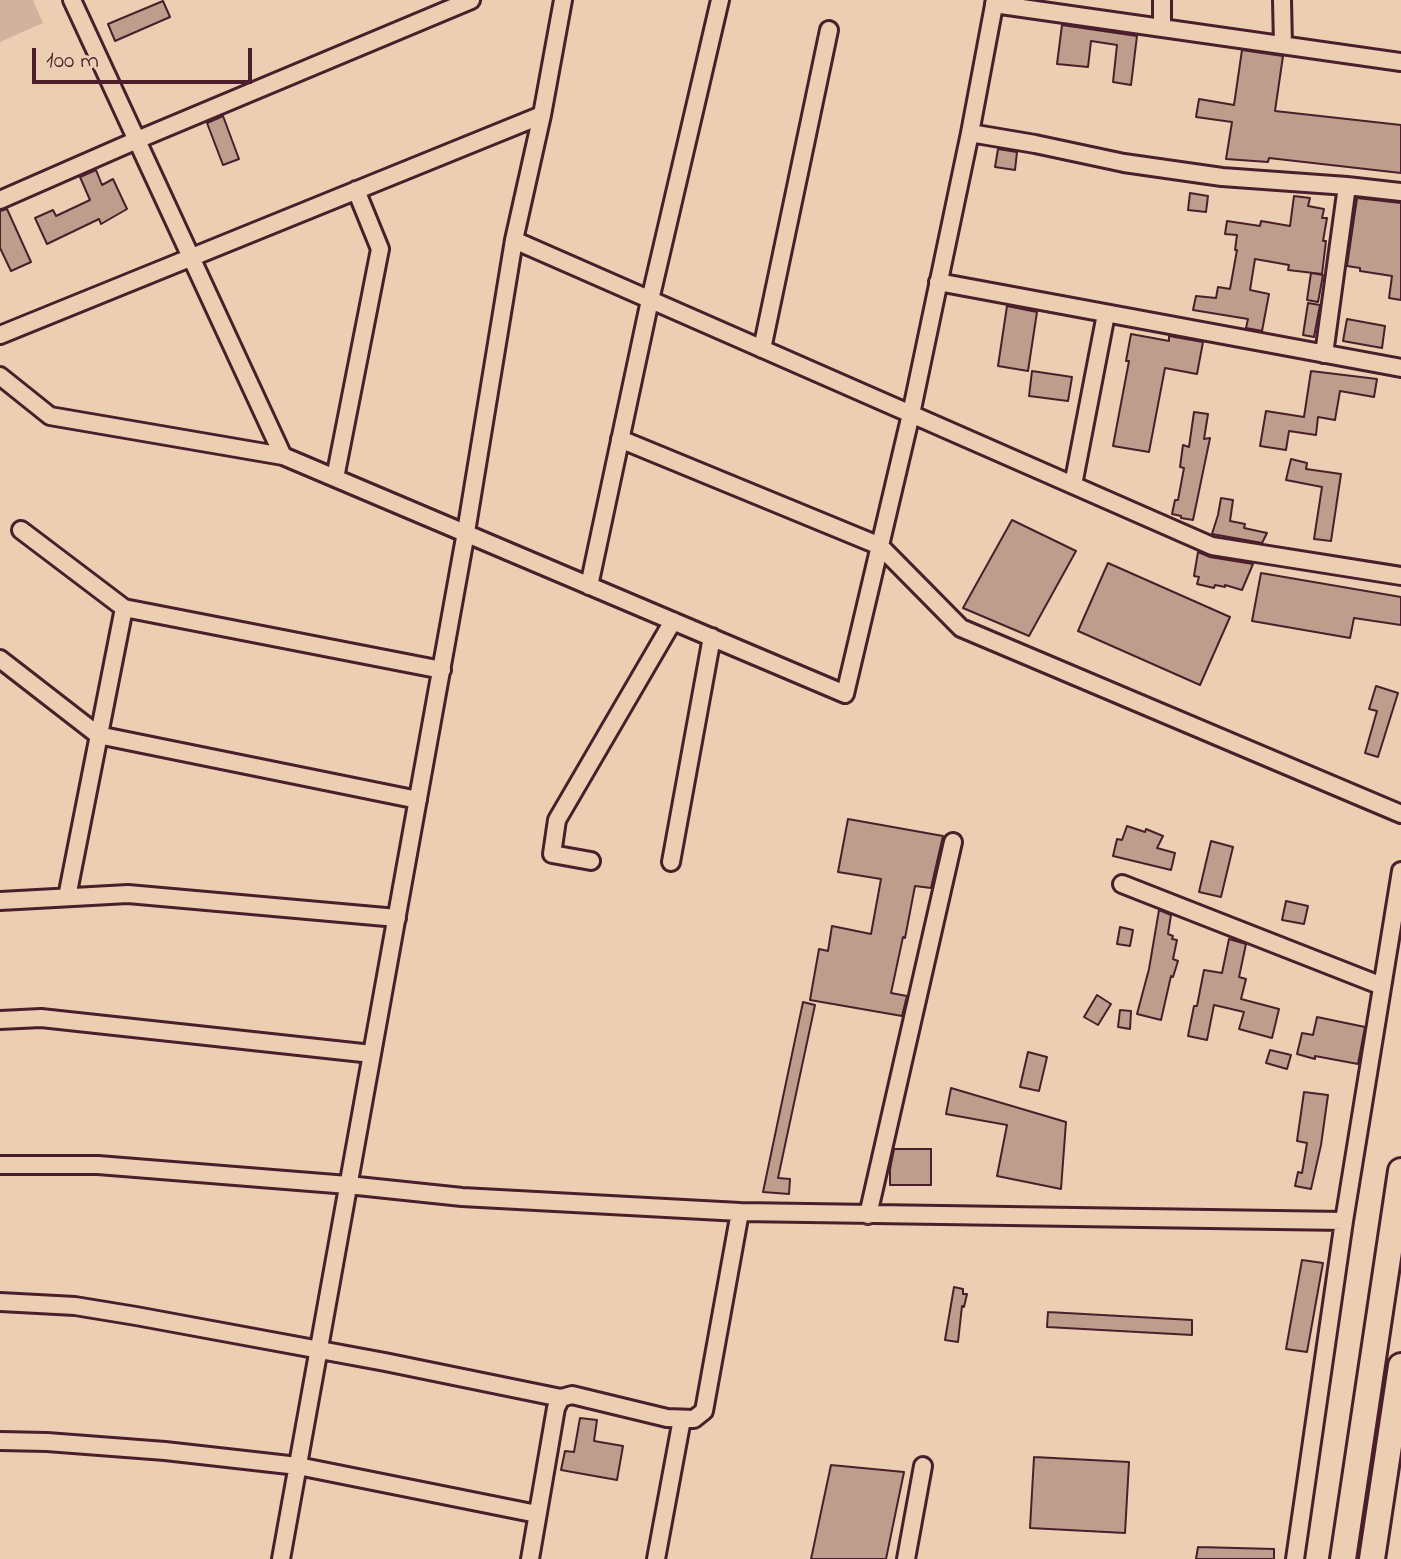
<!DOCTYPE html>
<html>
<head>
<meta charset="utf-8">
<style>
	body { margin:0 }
	#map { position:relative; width:1401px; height:1559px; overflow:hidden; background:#ecceb2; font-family:"Indie Flower",sans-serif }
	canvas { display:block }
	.scale { position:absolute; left:32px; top:48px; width:220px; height:36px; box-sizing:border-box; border:4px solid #4a1f2b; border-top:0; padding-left:10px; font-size:24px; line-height:28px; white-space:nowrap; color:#4a1f2b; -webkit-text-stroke:6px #ecceb2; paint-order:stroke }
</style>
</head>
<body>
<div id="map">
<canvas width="1401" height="1559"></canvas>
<div class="scale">100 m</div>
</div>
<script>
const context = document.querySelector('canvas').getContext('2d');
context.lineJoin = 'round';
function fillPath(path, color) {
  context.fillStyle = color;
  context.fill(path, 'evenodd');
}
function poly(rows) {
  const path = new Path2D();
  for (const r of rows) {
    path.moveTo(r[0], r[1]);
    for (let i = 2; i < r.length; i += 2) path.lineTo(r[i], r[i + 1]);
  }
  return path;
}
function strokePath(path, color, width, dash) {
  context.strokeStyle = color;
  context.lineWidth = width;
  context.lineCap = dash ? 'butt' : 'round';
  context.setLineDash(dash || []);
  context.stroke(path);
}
fillPath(poly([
	[0,0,33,0,43,23,0,42]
]), '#d1b29c');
const building = poly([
	[163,1,170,17,115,41,108,24,163,1],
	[1062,25,1137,36,1131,85,1113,82,1117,45,1091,41,1088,67,1057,64,1062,25],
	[1242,50,1283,56,1275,111,1401,125,1401,173,1269,158,1268,162,1226,159,1232,122,1196,117,1199,99,1234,105,1242,50],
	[223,116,239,159,223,165,207,123,223,116],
	[998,149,1017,152,1015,170,995,167,998,149],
	[96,170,102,185,113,179,127,209,101,224,99,219,47,244,35,218,53,210,56,216,90,200,80,177,96,170],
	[1190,193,1208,196,1206,212,1188,210,1190,193],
	[1294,196,1310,198,1308,206,1324,209,1322,218,1327,218,1323,241,1326,241,1322,274,1288,270,1289,265,1255,259,1250,290,1269,294,1262,331,1246,328,1248,319,1193,310,1196,296,1216,298,1218,287,1230,289,1237,250,1235,250,1237,235,1225,234,1227,221,1260,226,1261,221,1290,226,1294,196],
	[1357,198,1401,203,1401,300,1389,298,1392,276,1360,271,1360,268,1347,266,1357,198],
	[7,209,31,262,11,271,0,248,0,211,7,209],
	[1311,273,1323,275,1318,302,1307,300,1311,273],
	[1308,303,1320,305,1314,337,1303,335,1308,303],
	[1007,306,1037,312,1028,371,998,366,1007,306],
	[1347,319,1385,326,1382,348,1343,341,1347,319],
	[1131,334,1169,341,1169,336,1203,342,1197,374,1165,368,1149,452,1113,446,1129,361,1126,361,1131,334],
	[1032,371,1072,377,1068,401,1029,396,1032,371],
	[1311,371,1377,379,1374,397,1340,391,1335,420,1318,417,1316,435,1289,431,1286,450,1260,446,1266,411,1304,417,1311,371],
	[1194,412,1208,414,1204,439,1210,438,1193,520,1181,518,1181,516,1172,514,1175,500,1178,500,1184,468,1180,467,1183,445,1189,447,1194,412],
	[1291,459,1307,463,1306,469,1341,474,1331,541,1314,539,1322,487,1286,480,1291,459],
	[1221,498,1233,500,1230,521,1245,524,1244,528,1267,533,1262,543,1212,534,1218,515,1221,498],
	[1012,520,1076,551,1029,636,963,608,1012,520],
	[1198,552,1210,557,1253,564,1242,590,1225,585,1225,587,1215,585,1214,588,1197,584,1199,577,1194,576,1198,552],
	[1108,563,1230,617,1200,685,1078,631,1108,563],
	[1261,573,1401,597,1401,625,1354,618,1350,638,1252,621,1261,573],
	[1376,686,1398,693,1378,757,1365,753,1377,711,1369,709,1376,686],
	[848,819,943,836,931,888,915,886,905,938,903,937,891,993,907,996,902,1016,810,1000,819,949,828,951,832,926,871,934,881,879,838,872,848,819],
	[1127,826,1145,832,1146,829,1163,836,1157,848,1175,853,1171,870,1113,856,1117,839,1122,840,1127,826],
	[1211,841,1233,847,1221,897,1199,892,1211,841],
	[1286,901,1308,906,1304,924,1282,920,1286,901],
	[1159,910,1171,915,1168,934,1173,936,1172,939,1177,940,1173,959,1178,961,1173,977,1171,976,1161,1020,1137,1014,1149,969,1159,910],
	[1120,927,1133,930,1130,946,1117,944,1120,927],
	[1229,939,1246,944,1239,977,1246,979,1241,999,1279,1009,1272,1038,1239,1029,1244,1012,1214,1005,1207,1040,1188,1036,1194,1006,1197,1006,1204,970,1222,973,1229,939],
	[1097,995,1111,1004,1098,1025,1084,1017,1097,995],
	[803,1002,815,1005,778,1178,790,1179,789,1194,763,1192,803,1002],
	[1120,1010,1131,1011,1130,1029,1118,1027,1120,1010],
	[1317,1017,1365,1027,1358,1064,1315,1056,1315,1059,1297,1054,1302,1033,1313,1035,1317,1017],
	[1270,1050,1291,1055,1287,1069,1266,1063,1270,1050],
	[1028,1052,1047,1057,1039,1091,1020,1087,1028,1052],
	[951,1088,1066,1122,1061,1189,997,1176,1007,1125,946,1114,951,1088],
	[1304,1092,1328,1095,1321,1145,1311,1189,1295,1186,1298,1172,1302,1173,1307,1143,1297,1141,1304,1092],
	[894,1149,931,1149,931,1185,890,1185,890,1169,894,1149],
	[1302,1260,1323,1263,1307,1352,1286,1349,1302,1260],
	[954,1287,963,1289,963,1294,967,1294,964,1307,962,1306,958,1342,945,1340,954,1287],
	[1048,1312,1192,1320,1192,1335,1047,1327,1048,1312],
	[580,1418,597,1420,594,1441,623,1446,617,1480,561,1470,565,1451,574,1452,580,1418],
	[1034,1457,1129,1462,1125,1533,1030,1528,1034,1457],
	[831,1465,904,1472,886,1559,811,1559,831,1465],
	[1198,1547,1274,1549,1274,1559,1196,1559,1198,1547]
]);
fillPath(building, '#bf9d8d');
strokePath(building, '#4a1f2b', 2);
const minor = poly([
	[72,0,283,456],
	[1282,0,1283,45],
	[994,4,1401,62],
	[1162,28,1162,0],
	[970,133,1035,144,1124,163,1222,177,1347,186,1401,192],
	[0,200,137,140,471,0],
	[514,240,1212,546,1401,576],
	[938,282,1401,368],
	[0,335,542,115],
	[762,349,829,30],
	[1324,354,1347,186],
	[0,376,50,416,283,456,845,694,911,414,970,133,995,0],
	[620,439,880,546,961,628,1401,814],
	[335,478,380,249,356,190],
	[1073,485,1106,314],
	[21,530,124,608,442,670],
	[589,586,650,300,720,0],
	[0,659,98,735,418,800],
	[591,861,552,854,557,820,673,621],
	[671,862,712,637],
	[1122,884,1382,986],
	[67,897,124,608],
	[0,901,128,894,397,918],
	[0,1020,41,1018,372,1054],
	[0,1165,98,1165,348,1185,462,1197,740,1212,1344,1221],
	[868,1215,953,842],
	[0,1302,75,1306,136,1316,385,1362,561,1398,572,1395,667,1418,694,1419,704,1411,740,1212],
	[0,1441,47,1442,165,1451,298,1466,537,1514],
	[281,1559,466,532,514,240,542,115,563,0],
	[530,1559,556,1408,561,1398],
	[656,1559,682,1419],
	[906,1559,923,1466],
	[1295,1559,1344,1221,1401,871]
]);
const highway = poly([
	[1343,1559,1401,1171],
	[1372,1559,1401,1366]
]);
strokePath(minor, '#4a1f2b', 22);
strokePath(highway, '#4a1f2b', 30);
strokePath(minor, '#ecceb2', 16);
strokePath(highway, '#ecceb2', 24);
</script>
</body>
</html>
